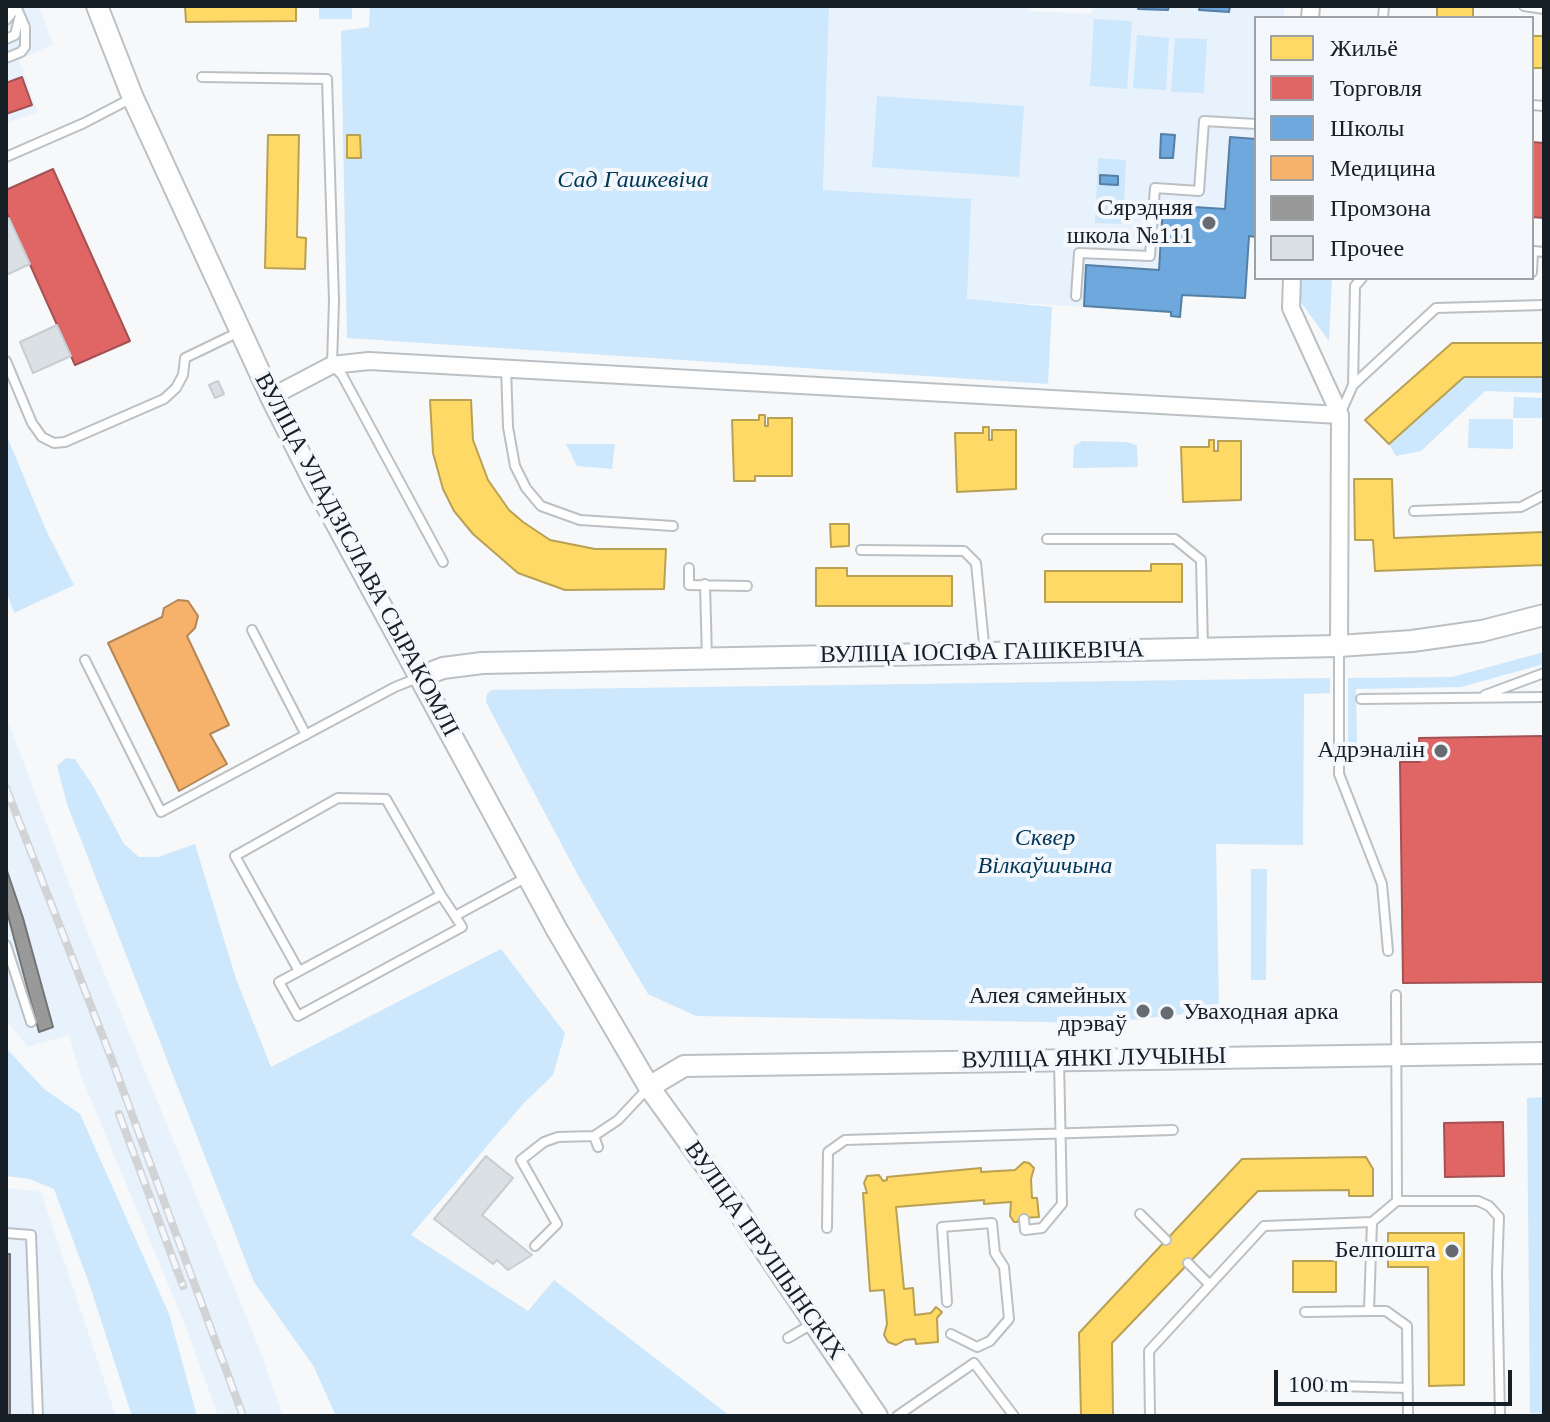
<!DOCTYPE html>
<html>
<head>
<meta charset="utf-8">
<style>
	body { margin:0 }
	#map { position:relative; width:1550px; height:1422px; overflow:hidden; background:#f6f8fa; font-family:Georgia,serif }
	canvas { display:block }
	.frame { position:absolute; inset:0; border:8px solid #171f26; pointer-events:none }
	.legend { position:absolute; left:1254px; top:16px; width:280px; height:264px; box-sizing:border-box; background:#f4f8fc; border:2px solid #9ca1a6; margin:0; padding:10px 14px; list-style:none; font-size:24px; color:#171f26 }
	.legend li { display:flex; align-items:center; gap:16px; height:40px }
	.legend b { width:40px; border:2px solid #9ca1a6 }
	.scale { position:absolute; left:1274px; top:1370px; width:238px; height:36px; box-sizing:border-box; border:4px solid #171f26; border-top:0; padding-left:10px; font-size:24px; line-height:28px; white-space:nowrap; color:#171f26; -webkit-text-stroke:6px #f4f8fc; paint-order:stroke }
</style>
</head>
<body>
<div id="map">
<canvas width="1550" height="1422"></canvas>
<div class="frame"></div>
<ul class="legend">
<li><b style="height:22px;background:#ffd966"></b>Жильё</li>
<li><b style="height:22px;background:#e06666"></b>Торговля</li>
<li><b style="height:22px;background:#6fa8dc"></b>Школы</li>
<li><b style="height:22px;background:#f6b26b"></b>Медицина</li>
<li><b style="height:22px;background:#999"></b>Промзона</li>
<li><b style="height:22px;background:#dbe0e4"></b>Прочее</li>
</ul>
<div class="scale">100 m</div>
</div>
<script>
const context = document.querySelector('canvas').getContext('2d');
context.lineJoin = 'round';
function fillPath(path, color) {
  context.fillStyle = color;
  context.fill(path, 'evenodd');
}
function poly(rows) {
  const path = new Path2D();
  for (const r of rows) {
    path.moveTo(r[0], r[1]);
    for (let i = 2; i < r.length; i += 2) path.lineTo(r[i], r[i + 1]);
  }
  return path;
}
function strokePath(path, color, width, dash) {
  context.strokeStyle = color;
  context.lineWidth = width;
  context.lineCap = dash ? 'butt' : 'round';
  context.setLineDash(dash || []);
  context.stroke(path);
}
function label(font, color, halo, rows, align = 'center') {
  context.font = font + ' Georgia,serif';
  context.lineWidth = 8;
  context.setLineDash([]);
  context.textBaseline = 'middle';
  context.strokeStyle = halo;
  context.fillStyle = color;
  for (const [text, x, y, turn = 0] of rows) {
    context.save();
    context.translate(x, y);
    context.rotate((+turn || 0) * Math.PI / 180);
    context.textAlign = isNaN(turn) ? turn : align;
    if (halo) context.strokeText(text, 0, 0);
    context.fillText(text, 0, 0);
    context.restore();
  }
}
fillPath(poly([
	[6,6,39,6,53,44,19,60,38,112,6,123],
	[829,6,1028,6,1029,11,1091,14,1095,6,1285,6,1283,18,1256,18,1256,237,1249,237,1245,298,1182,295,1180,317,1171,316,1171,312,967,300,823,190],
	[6,716,87,931,257,1343,283,1416,218,1416,186,1327,81,1076,69,1035,28,1047,6,1020],
	[6,1188,41,1192,116,1416,6,1416]
]), '#e8f2fc');
fillPath(poly([
	[319,6,352,6,352,19,319,19],
	[370,6,829,6,823,190,971,199,967,299,1052,307,1048,384,347,338,341,31,369,27],
	[1094,19,1132,21,1127,89,1090,86],
	[1137,35,1169,38,1166,90,1133,88],
	[1175,38,1207,39,1204,93,1171,92],
	[877,96,1024,106,1019,177,872,167],
	[1098,158,1126,160,1123,224,1095,223],
	[1302,278,1332,278,1329,341,1300,301],
	[1464,377,1544,377,1544,393,1485,391,1421,451,1396,456,1389,444],
	[1514,397,1544,398,1544,418,1513,418],
	[1469,419,1513,419,1513,449,1468,448],
	[6,434,46,530,74,585,14,613,6,591],
	[1082,441,1126,442,1137,445,1138,467,1073,468,1074,446],
	[566,444,615,444,612,469,577,466],
	[1544,652,1544,664,1461,687,1356,689,1357,745,1409,745,1400,752,1348,753,1348,678,1452,677],
	[1330,678,1330,693,1304,694,1303,845,1216,844,1219,1010,1105,1023,696,1016,648,994,580,879,486,702,487,694,491,690],
	[66,758,75,759,93,786,124,844,139,857,158,857,195,844,236,979,271,1067,501,949,565,1033,553,1075,523,1104,411,1235,528,1311,554,1280,730,1416,336,1416,314,1367,254,1282,67,804,57,766],
	[1251,869,1267,869,1266,980,1251,980],
	[6,1048,44,1089,80,1114,169,1314,197,1416,132,1416,89,1283,54,1189,30,1179,6,1176],
	[1544,1097,1544,1414,1530,1413,1527,1098]
]), '#cde7fc');
const homes = poly([
	[185,6,296,6,296,21,186,22,185,6],
	[1437,6,1473,6,1473,18,1437,18,1437,6],
	[1532,36,1544,36,1544,68,1532,68,1532,36],
	[268,135,299,135,297,237,306,238,305,269,265,268,268,135],
	[347,135,360,135,361,158,347,158,347,135],
	[1452,343,1544,343,1544,377,1464,377,1389,444,1365,420,1452,343],
	[430,400,471,400,473,440,488,480,509,510,523,522,550,540,595,549,666,549,664,589,565,590,518,573,473,534,454,511,443,489,433,453,430,400],
	[759,415,765,415,765,426,768,426,768,418,792,418,792,476,755,476,755,481,734,481,732,420,759,420,759,415],
	[983,427,989,427,989,440,992,440,992,430,1016,430,1016,489,957,492,955,433,983,433,983,427],
	[1209,440,1214,440,1214,451,1218,451,1218,441,1241,441,1241,500,1183,502,1181,447,1209,447,1209,440],
	[1354,479,1392,479,1394,538,1544,532,1544,565,1375,571,1373,540,1355,540,1354,479],
	[830,524,849,524,849,546,831,547,830,524],
	[1151,564,1182,564,1182,602,1045,602,1045,571,1151,571,1151,564],
	[816,568,847,568,847,576,952,576,952,606,816,606,816,568],
	[1366,1157,1373,1169,1373,1196,1349,1196,1349,1190,1258,1191,1112,1343,1113,1416,1081,1416,1079,1333,1242,1159,1366,1157],
	[1024,1162,1029,1163,1034,1168,1031,1179,1032,1198,1037,1198,1039,1217,1021,1218,1017,1222,1014,1222,1010,1216,1011,1202,984,1204,984,1200,896,1207,904,1289,913,1288,915,1315,931,1313,936,1307,942,1312,937,1318,938,1342,916,1344,915,1339,905,1340,896,1345,888,1342,884,1335,887,1324,884,1290,870,1291,863,1193,867,1193,864,1183,867,1176,879,1175,883,1181,887,1180,887,1177,981,1168,981,1172,1015,1170,1024,1162],
	[1388,1233,1464,1233,1464,1385,1429,1386,1428,1267,1388,1267,1388,1233],
	[1293,1261,1336,1261,1336,1292,1293,1292,1293,1261]
]);
fillPath(homes, '#ffd966');
strokePath(homes, '#b9a153', 2);
const shops = poly([
	[22,77,32,105,6,114,6,83,22,77],
	[1532,142,1544,143,1544,218,1532,217,1532,142],
	[53,169,130,341,75,365,6,211,6,190,53,169],
	[1544,736,1544,982,1403,983,1400,762,1420,762,1419,738,1544,736],
	[1503,1122,1504,1176,1445,1177,1444,1123,1503,1122]
]);
fillPath(shops, '#e06666');
strokePath(shops, '#a45153', 2);
const schools = poly([
	[1139,6,1169,6,1168,10,1138,9,1139,6],
	[1200,6,1230,6,1229,12,1199,10,1200,6],
	[1161,134,1175,135,1173,158,1160,158,1161,134],
	[1230,137,1256,139,1256,237,1249,236,1245,298,1182,295,1180,317,1171,316,1171,312,1084,306,1086,265,1159,270,1163,205,1225,209,1230,137],
	[1100,175,1118,176,1118,185,1100,184,1100,175]
]);
fillPath(schools, '#6fa8dc');
strokePath(schools, '#557fa5', 2);
const health = poly([
	[178,600,188,601,198,616,195,628,187,636,229,725,210,734,227,764,179,791,108,643,162,617,164,608,178,600]
]);
fillPath(health, '#f6b26b');
strokePath(health, '#b38656', 2);
const industry = poly([
	[6,868,23,918,53,1027,39,1032,6,908,6,868],
	[6,1254,10,1254,10,1416,6,1416,6,1254]
]);
fillPath(industry, '#999');
strokePath(industry, '#727476', 2);
const building = poly([
	[9,218,30,264,6,275,6,220,9,218],
	[57,325,71,356,33,373,20,342,57,325],
	[218,381,224,394,215,398,209,385,218,381],
	[486,1156,513,1178,482,1215,532,1255,508,1270,497,1260,493,1264,434,1219,486,1156]
]);
fillPath(building, '#dbe0e4');
strokePath(building, '#c8cdd1', 2);
const service = poly([
	[1524,6,1544,9],
	[1383,18,1384,6],
	[6,20,12,13,12,6],
	[6,39,15,35,19,19],
	[6,58,21,52,25,47,25,27,16,6],
	[202,77,327,79,334,300,332,365,342,375,443,562],
	[1532,105,1544,106],
	[6,157,84,123,132,98],
	[1532,272,1533,251,1544,252],
	[1076,296,1079,253,1150,256,1155,188,1199,191,1204,121,1256,124],
	[6,361,32,423,42,437,54,443,65,442,164,399,176,388,183,375,185,358,239,332],
	[506,368,508,427,515,466,526,488,541,506,580,520,673,526],
	[1353,385,1355,286,1362,278],
	[1341,412,1353,385,1436,308,1544,305],
	[1414,511,1521,507,1544,495],
	[1047,539,1175,539,1201,560,1203,648],
	[861,550,964,551,976,563,985,654],
	[689,568,689,585,747,586],
	[705,584,707,659],
	[252,630,306,735],
	[1339,646,1339,774,1382,884,1388,951],
	[85,660,161,812,395,687,420,677],
	[1485,695,1544,673],
	[1361,699,1544,697],
	[441,895,455,916],
	[6,945,31,1022],
	[299,971,235,856,338,798,386,799,441,895,279,982,298,1016,462,927,455,916,527,877],
	[1396,995,1397,1201,1478,1201,1489,1206,1499,1217,1497,1273,1500,1416],
	[598,1147,594,1136,618,1120,648,1088],
	[1140,1214,1166,1240],
	[1024,1219,1025,1230,1042,1228,1062,1204,1059,1060],
	[1372,1222,1369,1311,1386,1311,1407,1326,1408,1416],
	[827,1228,828,1152,845,1140,1173,1130],
	[6,1233,31,1235,38,1416],
	[535,1246,557,1224,521,1160,544,1142,558,1137,594,1136],
	[1188,1263,1210,1285],
	[947,1302,942,1227,992,1223,995,1253,1004,1267,1009,1319,990,1341,977,1347,951,1334],
	[1305,1312,1369,1311],
	[788,1338,812,1324],
	[1301,1385,1408,1388],
	[897,1416,974,1363,1014,1416],
	[1150,1416,1149,1351,1264,1226,1372,1222,1397,1201]
]);
const minor = poly([
	[1310,18,1311,6],
	[1292,278,1291,308,1340,415,1339,646],
	[271,397,332,365,369,361,1340,415]
]);
const tertiary = poly([
	[97,6,133,98,271,397,316,486,557,930,649,1087,732,1202,877,1416],
	[420,677,443,668,482,663,1339,646,1412,641,1482,631,1544,615],
	[649,1087,684,1066,1544,1053]
]);
strokePath(service, '#bbc0c4', 12);
strokePath(minor, '#bbc0c4', 20);
strokePath(tertiary, '#bbc0c4', 24);
strokePath(service, '#fefefe', 8);
strokePath(minor, '#fefefe', 16);
strokePath(tertiary, '#fefefe', 20);
const rail = poly([
	[6,788,112,1060,243,1416],
	[119,1114,183,1286]
]);
strokePath(rail, '#d2d3d5', 8);
strokePath(rail, '#f4f8fc', 5, [15]);
for (const [x, y, r, color] of [
	[1209,223,8,"#656b70"],
	[1441,751,8,"#656b70"],
	[1143,1011,8,"#656b70"],
	[1167,1013,8,"#656b70"],
	[1452,1251,8,"#656b70"]
]) {
  const dot = new Path2D();
  dot.arc(x, y, r, 0, 2 * Math.PI);
  context.fillStyle = color;
  context.fill(dot);
  strokePath(dot, '#f4f8fc', 3);
}
label('italic 24px', '#003657', '#f4f8fc', [
	["Сад Гашкевіча",633,181],
	["Сквер",1045,839],
	["Вілкаўшчына",1045,867]
]);
label('24px', '#171f26', '#f4f8fc', [
	["Сярэдняя",1193,209],
	["школа №111",1193,237],
	["Адрэналін",1425,751],
	["Алея сямейных",1127,997],
	["дрэваў",1127,1025],
	["Уваходная арка",1183,1013,"left"],
	["Белпошта",1436,1251]
], 'right');
label('24px', '#171f26', '#f4f8fc', [
	["ВУЛІЦА УЛАДЗІСЛАВА СЫРАКОМЛІ",356,555,62],
	["ВУЛІЦА ІОСІФА ГАШКЕВІЧА",982,653,-1],
	["ВУЛІЦА ЯНКІ ЛУЧЫНЫ",1094,1059,-1],
	["ВУЛІЦА ПРУШЫНСКІХ",764,1251,55]
]);
</script>
</body>
</html>
